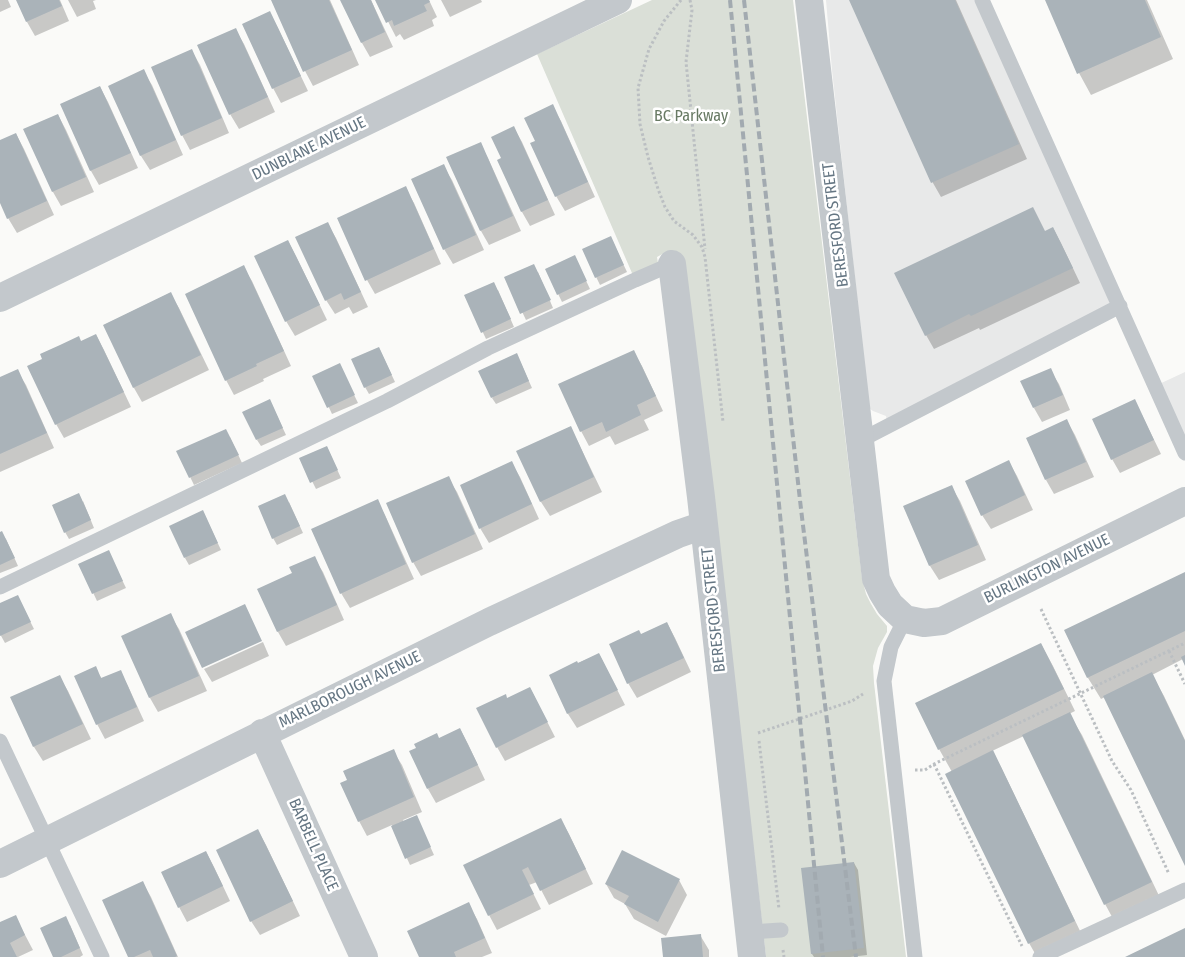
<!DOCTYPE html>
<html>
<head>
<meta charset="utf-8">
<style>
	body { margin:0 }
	canvas { display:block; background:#fafaf8 }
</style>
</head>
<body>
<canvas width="1185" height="957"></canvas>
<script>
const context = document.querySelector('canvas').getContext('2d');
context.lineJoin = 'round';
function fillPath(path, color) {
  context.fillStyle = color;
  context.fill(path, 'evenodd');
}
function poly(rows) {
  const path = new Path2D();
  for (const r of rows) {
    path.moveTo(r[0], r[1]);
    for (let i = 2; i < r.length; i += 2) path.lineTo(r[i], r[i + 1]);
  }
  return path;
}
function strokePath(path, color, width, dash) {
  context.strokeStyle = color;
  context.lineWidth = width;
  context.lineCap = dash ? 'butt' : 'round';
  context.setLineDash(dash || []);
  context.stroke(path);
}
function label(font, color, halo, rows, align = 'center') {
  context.font = font + ' "Fira Sans Condensed",sans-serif';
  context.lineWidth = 5;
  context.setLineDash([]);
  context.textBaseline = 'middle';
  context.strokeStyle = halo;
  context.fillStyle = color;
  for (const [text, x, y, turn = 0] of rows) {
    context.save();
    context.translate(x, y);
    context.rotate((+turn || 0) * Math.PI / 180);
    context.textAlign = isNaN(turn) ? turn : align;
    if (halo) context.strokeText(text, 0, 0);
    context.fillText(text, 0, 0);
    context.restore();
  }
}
fillPath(poly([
	[826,0,982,0,1120,306,888,426,886,416,873,411,869,408,832,70],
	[1185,372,1185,453,1155,386]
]), '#e8e9e9');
fillPath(poly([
	[652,0,793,0,862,578,866,594,871,604,877,614,887,626,887,632,878,648,873,666,874,683,906,957,766,957,712,492,666,252,657,257,659,270,635,280,537,54]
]), '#dadfd7');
fillPath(poly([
	[0,0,8,0,11,7,0,12],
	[17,0,60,0,69,21,35,36,27,22],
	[68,0,96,0,93,1,96,9,77,17],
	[272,0,330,0,359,65,313,86,305,71],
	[342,0,371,0,393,47,370,57,362,43],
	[377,0,429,0,437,17,432,20,434,26,404,40,400,34,396,37],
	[441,0,481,0,482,2,450,17],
	[851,0,956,0,1027,159,941,197,933,183],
	[1046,0,1147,0,1173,59,1091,95,1079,73],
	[270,13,278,28,308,91,281,103,273,88],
	[235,29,244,44,275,112,239,129,230,114],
	[192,51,200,65,229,133,190,150,182,135],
	[143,71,152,85,183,155,150,170,141,156,109,86],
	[100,87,108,102,138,168,99,185,91,171,62,104],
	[552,106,561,121,595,197,565,211,556,196,536,142],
	[58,115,66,130,94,192,61,206,53,192,25,130],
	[514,128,522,142,555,215,530,226,522,212,502,159],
	[16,134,24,149,54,215,17,233,8,218,0,200,0,142],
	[480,144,488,158,521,231,489,245,481,231,448,158],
	[443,166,452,180,484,250,453,264,444,249],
	[405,188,414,203,441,264,375,294,367,280],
	[327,223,336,238,368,307,353,314,349,307,335,314,326,300],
	[1053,228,1061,243,1080,283,980,330,979,328,934,349,926,335],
	[288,241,296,256,327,320,295,336,286,321],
	[614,244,627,272,600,285,583,250],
	[578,264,590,289,562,302,546,269],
	[243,267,252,281,291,366,263,379,264,381,234,395,226,380],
	[538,272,553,308,526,320,506,278],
	[498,290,514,327,486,339,466,296],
	[170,293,179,308,209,370,142,402,134,388,104,325],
	[96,335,104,350,131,407,64,438,56,424,81,342],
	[379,348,395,382,369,394,365,387],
	[633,351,642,366,663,411,644,420,649,430,615,445,610,436,589,446,581,431],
	[520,361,532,388,496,404,492,398],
	[1050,370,1059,384,1070,410,1042,422,1034,408],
	[17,371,26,385,54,448,0,472,0,379],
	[343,372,358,403,332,414,314,376],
	[273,407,286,435,261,446,257,440],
	[1142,415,1161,454,1120,473,1112,459],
	[1067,421,1075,435,1094,477,1054,494,1046,480],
	[570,427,578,442,602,492,550,516,541,502,518,451],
	[230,437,242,463,194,485,178,452],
	[327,447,341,478,316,489,301,459],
	[511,462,520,477,539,519,489,543,480,528],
	[1009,462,1017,476,1033,510,991,529,982,515],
	[448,478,457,492,483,549,421,576,413,562],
	[951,486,960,501,986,560,939,580,930,566,905,507],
	[83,501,94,528,69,539,65,532],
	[377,501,385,515,414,579,350,608,341,593],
	[289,502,303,533,277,545,273,538],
	[206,518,221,550,189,565,185,558],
	[0,533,6,539,18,566,0,573],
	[314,558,323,572,344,620,286,646,278,632,259,589,293,574],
	[112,559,126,588,97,601,80,565],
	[1185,573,1185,663,1183,659,1152,675,1164,696,1185,740,1185,863,1105,697,1101,699,1088,678,1066,631],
	[21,603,34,629,5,643,0,634,0,604],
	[170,615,179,629,207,691,158,712,150,698,123,636],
	[667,623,675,638,691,672,637,698,628,683],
	[263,642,269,656,212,682,204,669],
	[1041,644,1053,666,1075,711,1069,714,1082,735,1163,904,1117,926,1105,904,1024,736,992,751,1001,767,1082,935,1037,957,1029,943,952,772,939,749],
	[599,654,625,705,577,728,568,714,550,675],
	[95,668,102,679,120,671,128,686,144,721,105,739,97,724],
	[59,676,68,691,91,739,43,761,34,747,12,698],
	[530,688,555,737,505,761,497,747,507,699],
	[460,729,468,744,485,780,436,803,428,789],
	[393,751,402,765,422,812,403,820,404,822,420,824,434,855,410,865,392,825,367,836,359,821,349,780],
	[561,820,569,834,593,884,549,905,537,882,529,885,541,909,497,930,489,915,465,865],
	[258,831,266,845,300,916,260,935,251,921],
	[206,852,214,867,230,901,187,922,179,907],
	[854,863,858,870,867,955,850,957,814,957,812,954,803,869],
	[679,880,687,895,666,936,634,919,625,904,614,898,606,884],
	[143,883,151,897,178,957,129,957],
	[468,904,477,919,492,953,482,957,420,957],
	[15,916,33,950,18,957,0,957,0,924],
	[70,925,83,955,80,957,54,957],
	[700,935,709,950,709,957,664,957]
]), '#0003');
fillPath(poly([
	[16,0,59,0,62,6,26,22],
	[271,0,329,0,352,50,303,72],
	[340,0,371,0,385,32,361,43],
	[375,0,429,0,430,2,424,5,427,11,394,26,392,20,386,23],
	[849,0,955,0,1019,144,931,183],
	[1045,0,1145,0,1161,37,1077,74],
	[270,11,301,76,272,89,242,24],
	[236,28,268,97,229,115,197,45],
	[192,49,222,118,181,136,151,67],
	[144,69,176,140,140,156,108,86],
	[100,86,131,153,90,171,60,104],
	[553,104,588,182,555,197,530,143,535,141,524,118],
	[58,114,86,177,52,192,23,129],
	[514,126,548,200,521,212,497,160,501,158,491,137],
	[16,133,47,201,7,219,0,203,0,140],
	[481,142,513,216,480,231,446,157],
	[444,164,476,235,443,250,411,179],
	[406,186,434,249,365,281,337,218],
	[1033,207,1045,231,1053,227,1073,268,971,316,969,314,925,336,894,273],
	[328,222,361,292,344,300,341,293,325,301,295,237],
	[611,236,624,265,595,278,582,249],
	[288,240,320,305,285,322,254,256],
	[575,255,587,281,557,295,545,269],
	[534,264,551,300,520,314,504,277],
	[244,265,284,351,256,364,257,366,225,381,185,294],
	[494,282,511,319,481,333,464,295],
	[171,292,201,355,133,388,103,325],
	[96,334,124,392,55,425,27,366,42,359,40,354,60,345,79,336,81,341],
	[379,347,392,375,364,388,351,359],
	[634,350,656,396,637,405,641,415,606,432,602,422,580,432,558,384],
	[517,353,529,381,491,398,478,371],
	[340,363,355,395,327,408,312,376],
	[1051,368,1063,395,1033,408,1020,381],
	[18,369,47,433,0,454,0,377],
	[270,399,283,428,256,440,242,412],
	[1135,399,1154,440,1111,460,1092,419],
	[1067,419,1086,462,1045,480,1026,438],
	[571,426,594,477,540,502,516,451],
	[226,429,239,455,189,478,176,451],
	[327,446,338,470,310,483,299,458],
	[1009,460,1025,495,981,516,965,481],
	[512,461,532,504,479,529,460,485],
	[449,476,475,534,412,563,386,503],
	[952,485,978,545,929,566,903,506],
	[79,493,91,520,64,533,52,505],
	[285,494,300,526,272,539,258,506],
	[378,499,406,564,340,594,311,529],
	[203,510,218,543,184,558,169,526],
	[2,531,15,558,0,565,0,532],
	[109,550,123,581,92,594,78,564],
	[315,556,337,605,277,632,257,589,292,573,289,567],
	[1185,572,1185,631,1087,678,1064,630],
	[18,595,31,622,0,636,0,603],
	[245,604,262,641,202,668,185,632],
	[171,613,199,676,149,698,121,636],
	[667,622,684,658,627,684,609,644,639,630,641,634],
	[1041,643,1064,689,938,750,915,703],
	[599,653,618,690,567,714,549,675,577,661,578,663],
	[1185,655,1185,666,1181,657],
	[96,666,101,678,121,670,137,707,96,725,74,676],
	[1152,672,1185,741,1185,866,1103,696],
	[60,675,83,724,33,747,10,697],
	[530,687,548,722,496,748,476,708,506,694,507,698],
	[1070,712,1152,882,1104,905,1022,735],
	[460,728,478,765,427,789,409,751,416,748,414,744,437,733,439,738],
	[394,749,414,797,358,822,340,783,347,780,343,771],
	[993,750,1075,921,1028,944,945,774],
	[417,815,431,847,405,859,391,826],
	[561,818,586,869,540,891,528,867,522,870,534,894,488,916,463,865],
	[258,829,293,901,250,922,216,850],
	[622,850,680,879,658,922,624,904,629,896,605,884],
	[206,851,223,886,178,908,161,872],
	[854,862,864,948,811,954,801,868],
	[143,881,177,956,175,957,153,957,150,950,134,957,128,957,102,900],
	[469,902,485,938,454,952,456,957,419,957,407,931],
	[16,915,25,935,10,943,17,957,0,957,0,922],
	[66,916,80,948,61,957,53,957,40,928],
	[1185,928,1185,957,1125,957],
	[701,934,703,957,663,957,661,938]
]), '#aab3b9');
strokePath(poly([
	[681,0,664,21,649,49,638,88,640,124,648,157,658,189,665,207,674,221,693,235,702,247,705,257,723,422],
	[690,0,692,10,686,62,705,249],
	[1041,609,1112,761,1131,790,1169,874],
	[1169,651,1185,684],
	[758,733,852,701,863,694],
	[759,741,779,909],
	[934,764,1022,946],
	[915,770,925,770,934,764,1185,643],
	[783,950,784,957]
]), '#bbbfc2', 3, [2.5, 2.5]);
strokePath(poly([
	[982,0,1185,453],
	[861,440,1120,306],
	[0,587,387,401,488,348,635,280,672,264],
	[905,619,891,647,884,681,915,957],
	[0,741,102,957],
	[750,932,781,930],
	[1040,957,1185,890]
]), '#c3c8cc', 15);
strokePath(poly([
	[809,0,876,579,882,592,890,605,905,619,924,623,942,621,1185,501],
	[672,264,701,497,752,957],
	[0,298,618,0],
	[262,733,364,957],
	[0,864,489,622,678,534,704,525]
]), '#c3c8cc', 28);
strokePath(poly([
	[730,0,823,957],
	[744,0,801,509,856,957]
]), '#a2aab0', 4, [8, 4]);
label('16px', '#687a64', '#fff', [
	["BC Parkway",691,117]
]);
label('16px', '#657683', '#fff', [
	["DUNBLANE AVENUE",309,149,-26],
	["BERESFORD STREET",836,225,-97],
	["BURLINGTON AVENUE",1047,569,-26],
	["BERESFORD STREET",714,610,-96],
	["MARLBOROUGH AVENUE",350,690,-26],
	["BARBELL PLACE",313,845,66]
]);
</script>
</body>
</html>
